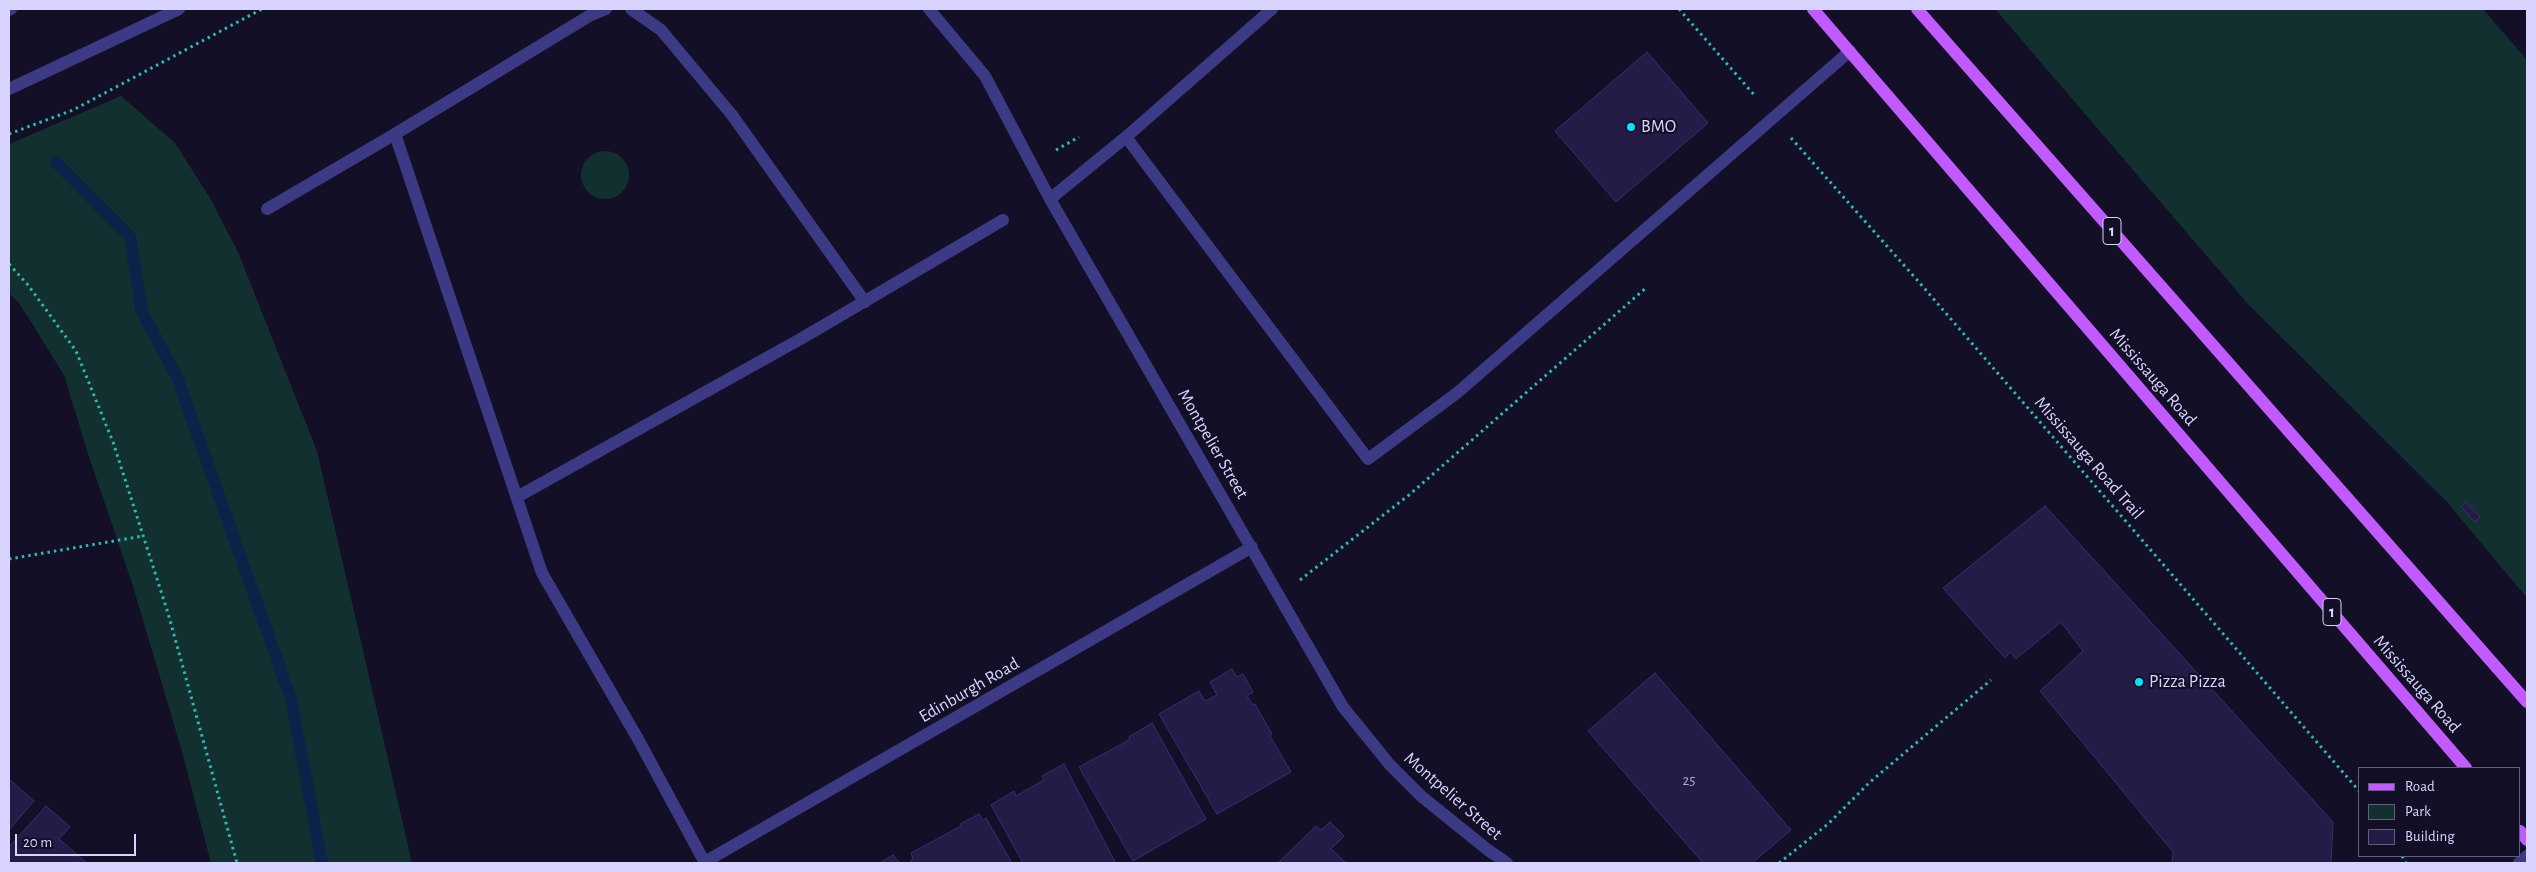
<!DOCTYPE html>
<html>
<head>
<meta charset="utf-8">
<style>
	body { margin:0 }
	#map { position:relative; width:2536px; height:872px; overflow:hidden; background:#130f26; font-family:"Alegreya Sans",sans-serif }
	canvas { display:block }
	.frame { position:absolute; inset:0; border:10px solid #d9d4ff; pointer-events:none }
	.legend { position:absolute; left:2358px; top:767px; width:162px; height:90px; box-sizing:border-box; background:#130f26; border:1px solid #625e7d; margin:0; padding:6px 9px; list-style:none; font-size:15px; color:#d9d4ff }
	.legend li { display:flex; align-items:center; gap:10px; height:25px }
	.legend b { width:25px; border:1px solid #625e7d }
	.scale { position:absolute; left:15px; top:834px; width:121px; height:22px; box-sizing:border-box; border:2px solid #d9d4ff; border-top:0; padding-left:6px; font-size:15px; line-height:18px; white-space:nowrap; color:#d9d4ff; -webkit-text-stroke:4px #130f26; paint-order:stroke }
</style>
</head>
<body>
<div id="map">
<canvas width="2536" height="872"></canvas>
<div class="frame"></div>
<ul class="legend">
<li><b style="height:6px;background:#c25bff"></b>Road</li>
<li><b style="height:14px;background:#12302f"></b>Park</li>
<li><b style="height:14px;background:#241b47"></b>Building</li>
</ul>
<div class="scale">20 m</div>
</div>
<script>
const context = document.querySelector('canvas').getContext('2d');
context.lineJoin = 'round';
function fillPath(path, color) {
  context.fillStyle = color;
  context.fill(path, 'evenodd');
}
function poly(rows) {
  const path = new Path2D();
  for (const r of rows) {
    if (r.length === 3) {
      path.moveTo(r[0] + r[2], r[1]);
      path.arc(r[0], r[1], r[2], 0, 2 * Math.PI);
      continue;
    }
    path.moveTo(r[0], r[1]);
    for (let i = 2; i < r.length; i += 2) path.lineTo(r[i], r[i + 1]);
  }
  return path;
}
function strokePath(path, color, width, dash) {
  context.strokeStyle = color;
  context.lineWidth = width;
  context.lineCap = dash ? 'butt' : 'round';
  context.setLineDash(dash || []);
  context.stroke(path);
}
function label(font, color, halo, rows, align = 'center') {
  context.font = font + ' "Alegreya Sans",sans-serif';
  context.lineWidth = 4.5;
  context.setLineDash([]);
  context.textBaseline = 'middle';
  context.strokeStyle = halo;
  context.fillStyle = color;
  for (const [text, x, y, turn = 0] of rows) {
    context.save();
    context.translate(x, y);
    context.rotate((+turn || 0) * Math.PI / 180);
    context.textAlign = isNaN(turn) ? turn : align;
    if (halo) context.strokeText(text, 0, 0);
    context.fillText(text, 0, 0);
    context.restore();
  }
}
fillPath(poly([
	[1995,9,2483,9,2527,60,2527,598,2447,502,2248,304],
	[121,96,175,143,210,198,238,252,317,451,412,863,211,863,181,748,132,583,88,454,64,375,21,306,9,293,9,144],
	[605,175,24]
]), '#12302f');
strokePath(poly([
	[56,162,130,237,142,312,177,377,291,699,322,863]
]), '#0c2248', 12);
const building = poly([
	[1647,52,1708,123,1616,202,1555,131,1647,52],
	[2466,502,2480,517,2475,522,2461,507,2466,502],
	[2045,506,2333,822,2331,863,2172,863,2173,852,2040,691,2083,651,2061,622,2016,659,2010,652,2005,658,1943,588,2045,506],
	[1232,669,1237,677,1243,674,1253,692,1247,696,1253,705,1255,704,1272,734,1270,736,1291,772,1217,814,1159,714,1199,691,1205,701,1217,695,1210,682,1232,669],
	[1655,673,1791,830,1752,863,1703,863,1588,731,1655,673],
	[1152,723,1206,819,1133,861,1079,767,1120,745,1130,739,1129,737,1152,723],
	[1064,764,1115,862,1113,863,1023,863,991,805,1014,791,1016,796,1044,780,1042,776,1064,764],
	[9,779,34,801,9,830,9,779],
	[46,806,70,827,59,839,87,863,9,863,9,847,46,806],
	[979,814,983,820,986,818,1012,863,912,863,910,861,913,859,911,853,961,826,960,824,979,814],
	[1330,822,1344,836,1331,849,1346,863,1278,863,1316,826,1321,830,1330,822],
	[893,855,900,863,880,863,893,855]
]);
fillPath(building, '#241b47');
strokePath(building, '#3b2d73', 1);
strokePath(poly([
	[1679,9,1756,97],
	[9,134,73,110,262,9],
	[1791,138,1918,281,2360,792],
	[1056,150,1079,137],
	[9,264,28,285,76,351,113,442,168,613,237,863],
	[9,559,143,536],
	[1300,580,1409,495,1647,287],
	[2402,856,2406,863],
	[1779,863,1828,824,1870,782,1991,680]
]), '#2fb8b0', 3, [2.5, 4]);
strokePath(poly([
	[606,9,589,16,395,134,542,573,638,739,705,863],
	[631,9,661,30,732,115,865,302],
	[929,9,985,76,1050,199,1343,707,1390,765,1421,796,1488,850,1507,863],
	[9,10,11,9],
	[9,89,179,9],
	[1126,137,1368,459,1457,393,1850,51],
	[1050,199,1126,137,1272,9],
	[267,209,395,134],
	[517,497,804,337,1003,220],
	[703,863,1252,547],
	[2519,863,2527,856]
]), '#3d3a85', 12);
strokePath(poly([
	[1813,9,2466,768],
	[1917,9,2527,702],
	[2520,831,2527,840]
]), '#c25bff', 12);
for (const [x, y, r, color] of [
	[1631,127,5,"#00e5ff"],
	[2139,682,5,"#00e5ff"]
]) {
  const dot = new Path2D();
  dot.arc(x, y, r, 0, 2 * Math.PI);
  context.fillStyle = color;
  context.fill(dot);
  strokePath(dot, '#130f26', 2);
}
label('15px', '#aca6d1', null, [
	["25",1689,780]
]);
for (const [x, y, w] of [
	[2112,231,18],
	[2332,612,18]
]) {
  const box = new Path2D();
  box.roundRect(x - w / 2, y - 13.5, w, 27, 4);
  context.fillStyle = '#130f26';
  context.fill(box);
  strokePath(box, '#d9d4ff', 1);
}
label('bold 16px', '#d9d4ff', null, [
	["1",2112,231],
	["1",2332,612]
]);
label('18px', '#d9d4ff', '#130f26', [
	["BMO",1641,127],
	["Pizza Pizza",2149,682]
], 'left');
label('18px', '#d9d4ff', '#130f26', [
	["Mississauga Road",2153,377,49],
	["Montpelier Street",1213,444,60],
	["Mississauga Road Trail",2089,458,49],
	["Mississauga Road",2417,684,49],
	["Edinburgh Road",969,690,-30],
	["Montpelier Street",1453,796,41]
]);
</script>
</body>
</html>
